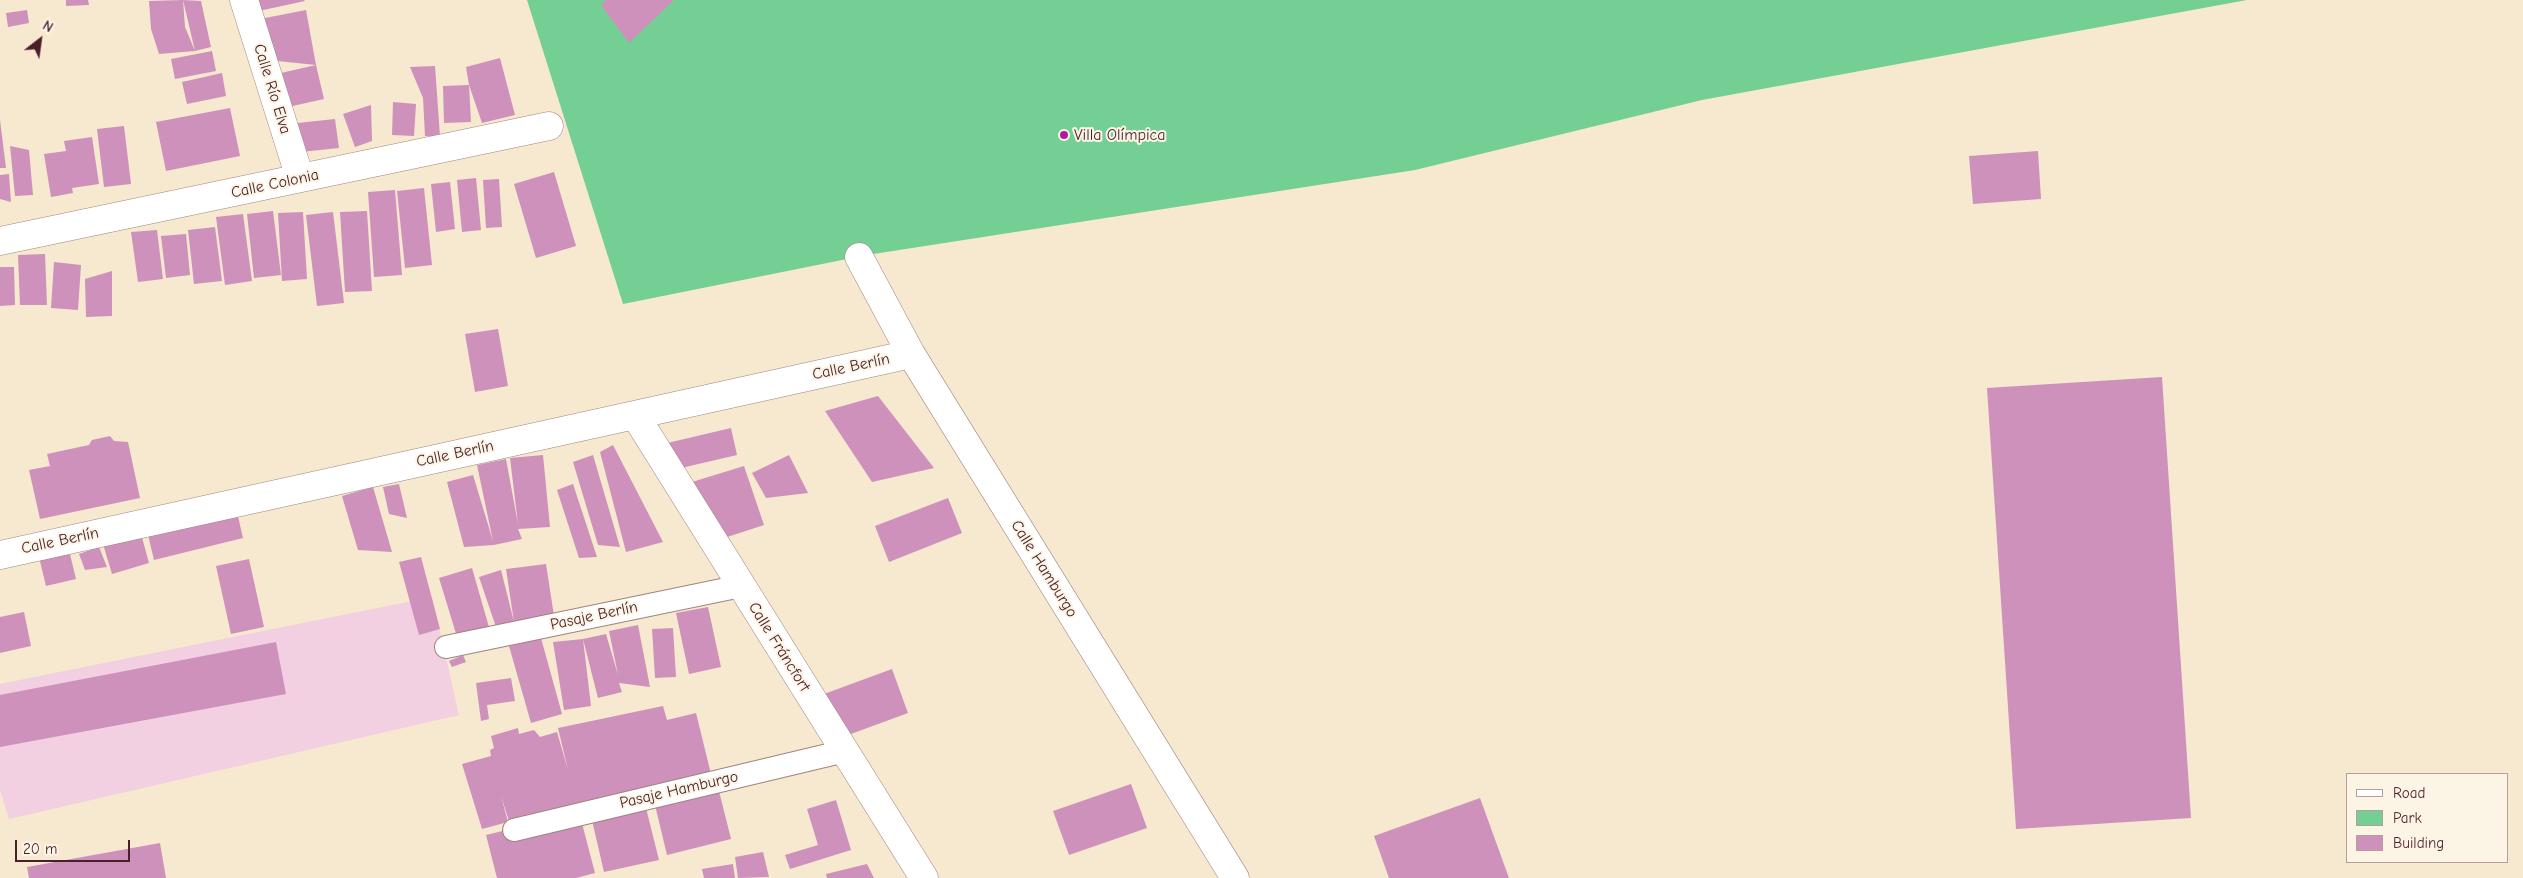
<!DOCTYPE html>
<html>
<head>
<meta charset="utf-8">
<style>
	body { margin:0 }
	#map { position:relative; width:2523px; height:878px; overflow:hidden; background:#f7e8d0; font-family:"Comic Neue",sans-serif }
	canvas { display:block }
	.legend { position:absolute; left:2346px; top:773px; width:162px; height:90px; box-sizing:border-box; background:#fcf5e5; border:1px solid #b59f9b; margin:0; padding:6px 9px; list-style:none; font-size:15px; color:#4a1f2b }
	.legend li { display:flex; align-items:center; gap:10px; height:25px }
	.legend b { width:25px; border:1px solid #b59f9b }
	.north { position:absolute; left:15px; top:15px; width:50px; height:50px; -webkit-text-stroke:4px #fcf5e5; paint-order:stroke; rotate:30deg; font-size:14px; font-weight:700; line-height:20px; text-align:center; color:#4a1f2b }
	.north::after { content:''; display:block; margin:auto; width:18px; height:22px; background:#4a1f2b; clip-path:polygon(50% 0,100% 100%,50% 72%,0 100%) }
	.scale { position:absolute; left:15px; top:840px; width:115px; height:22px; box-sizing:border-box; border:2px solid #4a1f2b; border-top:0; padding-left:6px; font-size:15px; line-height:18px; white-space:nowrap; color:#4a1f2b; -webkit-text-stroke:4px #fcf5e5; paint-order:stroke }
</style>
</head>
<body>
<div id="map">
<canvas width="2523" height="878"></canvas>
<ul class="legend">
<li><b style="height:6px;background:#fff"></b>Road</li>
<li><b style="height:14px;background:#74cf95"></b>Park</li>
<li><b style="height:14px;background:#ce91bc"></b>Building</li>
</ul>
<div class="north">N</div>
<div class="scale">20 m</div>
</div>
<script>
const context = document.querySelector('canvas').getContext('2d');
context.lineJoin = 'round';
function fillPath(path, color) {
  context.fillStyle = color;
  context.fill(path, 'evenodd');
}
function poly(rows) {
  const path = new Path2D();
  for (const r of rows) {
    path.moveTo(r[0], r[1]);
    for (let i = 2; i < r.length; i += 2) path.lineTo(r[i], r[i + 1]);
  }
  return path;
}
function strokePath(path, color, width, dash) {
  context.strokeStyle = color;
  context.lineWidth = width;
  context.lineCap = dash ? 'butt' : 'round';
  context.setLineDash(dash || []);
  context.stroke(path);
}
function label(font, color, halo, rows, align = 'center') {
  context.font = font + ' "Comic Neue",sans-serif';
  context.lineWidth = 4;
  context.setLineDash([]);
  context.textBaseline = 'middle';
  context.strokeStyle = halo;
  context.fillStyle = color;
  for (const [text, x, y, turn = 0] of rows) {
    context.save();
    context.translate(x, y);
    context.rotate((+turn || 0) * Math.PI / 180);
    context.textAlign = isNaN(turn) ? turn : align;
    if (halo) context.strokeText(text, 0, 0);
    context.fillText(text, 0, 0);
    context.restore();
  }
}
fillPath(poly([
	[432,597,459,715,9,819,0,790,0,684]
]), '#f2cfe1');
fillPath(poly([
	[527,0,2247,0,1702,100,1415,170,867,255,623,304]
]), '#74cf95');
fillPath(poly([
	[66,0,88,0,89,5,66,6],
	[183,0,201,1,211,47,195,51],
	[183,0,185,27,195,51,159,54,151,29,149,1],
	[251,0,304,0,305,1,254,12],
	[606,0,674,0,629,43,601,5],
	[27,10,29,23,8,27,6,13],
	[306,10,316,65,268,60,260,19],
	[212,51,216,71,175,79,171,59],
	[500,58,515,115,482,123,469,85,466,67],
	[316,65,324,99,288,107,281,73],
	[435,66,440,136,425,136,423,98,410,67],
	[222,73,226,96,187,104,182,82],
	[469,85,471,122,444,123,443,86],
	[393,102,416,104,414,136,392,135],
	[371,105,372,141,355,147,343,114],
	[230,108,240,156,166,171,156,122],
	[335,119,339,148,291,153,288,124],
	[0,120,6,168,0,168],
	[124,126,131,184,104,187,97,129],
	[92,137,99,184,72,188,73,193,51,197,44,154,66,151,64,141],
	[10,146,29,150,33,195,15,196],
	[2038,151,2041,199,1973,204,1969,156],
	[554,172,576,246,536,258,514,184],
	[9,174,11,202,0,199,0,175],
	[476,178,481,230,462,232,457,180],
	[499,179,502,227,486,228,483,180],
	[450,182,455,229,436,232,431,184],
	[424,188,432,265,405,268,397,191],
	[395,190,402,275,374,277,368,192],
	[273,211,281,275,254,278,247,214],
	[367,211,372,291,345,292,340,212],
	[303,212,307,279,282,281,278,213],
	[333,212,344,303,317,306,306,215],
	[243,214,252,281,225,285,216,217],
	[215,227,222,281,194,284,188,230],
	[157,230,163,279,138,282,131,232],
	[186,234,190,275,166,278,161,236],
	[45,254,47,305,20,305,18,255],
	[54,262,81,265,78,310,51,308],
	[0,267,14,267,15,305,0,306],
	[112,271,112,316,86,317,85,279],
	[498,329,508,386,475,392,465,334],
	[2162,377,2191,818,2016,829,1987,388],
	[878,396,934,468,872,482,825,411],
	[731,428,737,455,677,469,663,444],
	[110,436,114,441,128,442,140,498,40,519,29,470,50,466,47,454,89,445,92,440],
	[613,445,663,542,626,552,600,452],
	[543,455,550,527,518,529,522,539,494,545,464,547,447,482,473,475,493,541,477,465,506,459,518,524,510,458],
	[593,455,620,547,598,545,573,462],
	[789,455,808,493,766,498,752,473],
	[744,466,764,525,712,542,692,482],
	[399,484,407,518,389,514,383,487],
	[573,484,597,557,579,558,557,490],
	[373,487,392,552,358,550,342,496],
	[948,498,962,533,889,562,875,526],
	[237,512,243,538,154,560,148,535],
	[141,534,149,563,112,574,103,544],
	[68,546,76,579,46,586,38,553],
	[99,547,107,567,85,570,79,554],
	[421,557,440,629,419,635,399,562],
	[249,559,264,627,231,634,216,566],
	[546,564,554,616,497,630,479,577,501,570,514,622,506,569],
	[472,568,493,641,461,650,439,578],
	[708,607,721,667,689,674,676,613],
	[24,612,31,646,0,653,0,617],
	[638,625,650,687,619,683,622,692,598,698,583,639,606,634,618,675,609,631],
	[673,628,676,677,655,678,652,629],
	[541,638,562,714,531,723,509,646],
	[583,639,591,706,564,710,553,642],
	[276,642,286,694,0,747,0,695],
	[463,655,466,662,452,667,449,661],
	[892,669,908,713,840,738,824,694],
	[511,678,515,701,487,705,489,719,481,721,476,683],
	[663,706,667,720,696,713,712,778,579,812,595,873,576,878,497,878,486,835,536,823,511,827,501,796,508,822,482,829,462,764,491,756,490,750,494,748,491,736,518,728,519,734,534,730,540,737,557,732,568,770,558,728],
	[1131,784,1147,828,1069,855,1053,811],
	[718,787,731,839,667,855,654,801],
	[1480,798,1509,878,1389,878,1374,836],
	[836,800,851,850,790,869,785,855,818,845,807,809],
	[645,804,659,860,604,872,591,816],
	[160,843,166,878,29,878,27,867],
	[763,852,769,877,738,878,735,857],
	[733,864,735,878,704,878,702,869],
	[867,864,874,878,827,878,826,874]
]), '#ce91bc');
const service = poly([
	[446,647,741,586],
	[514,830,845,751]
]);
const minor = poly([
	[244,0,300,178],
	[0,241,549,126],
	[859,257,911,354,1235,878],
	[635,415,924,878],
	[0,555,911,354]
]);
strokePath(service, '#a0847e', 24);
strokePath(minor, '#a0847e', 29);
strokePath(service, '#fff', 22);
strokePath(minor, '#fff', 28);
for (const [x, y, r, color] of [
	[1064,135,5,"#b5179e"]
]) {
  const dot = new Path2D();
  dot.arc(x, y, r, 0, 2 * Math.PI);
  context.fillStyle = color;
  context.fill(dot);
  strokePath(dot, '#fcf5e5', 2);
}
label('16px', '#4a1f2b', '#fcf5e5', [
	["Calle Río Elva",272,89,73],
	["Calle Colonia",275,184,-12],
	["Calle Berlín",851,367,-12],
	["Calle Berlín",455,454,-12],
	["Calle Berlín",60,541,-12],
	["Calle Hamburgo",1044,569,58],
	["Pasaje Berlín",594,616,-12],
	["Calle Fráncfort",779,647,58],
	["Pasaje Hamburgo",679,790,-13]
]);
label('16px', '#4a1f2b', '#fcf5e5', [
	["Villa Olímpica",1074,135]
], 'left');
</script>
</body>
</html>
